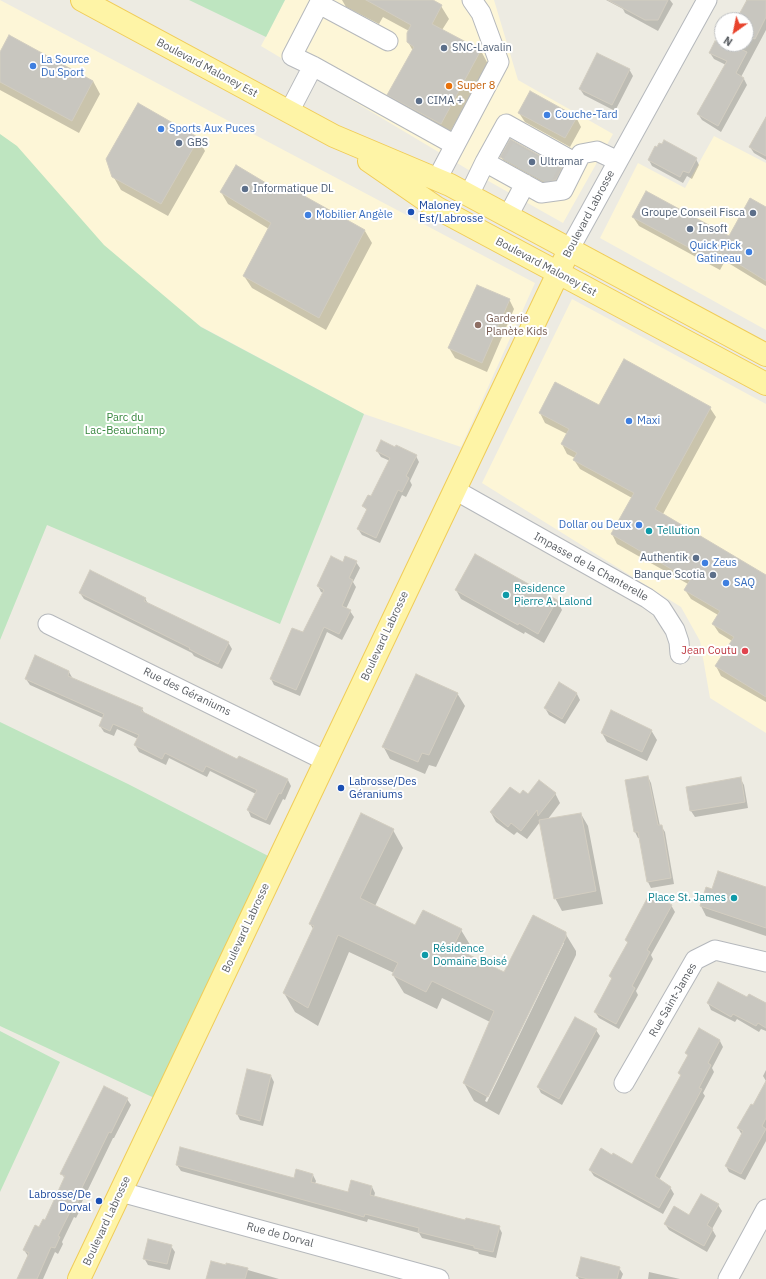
<!DOCTYPE html>
<html>
<head>
<meta charset="utf-8">
<style>
	body { margin:0 }
	#map { position:relative; width:766px; height:1279px; overflow:hidden; background:#edebe2; font-family:"IBM Plex Sans",sans-serif }
	canvas { display:block }
	.north { position:absolute; left:714px; top:12px; width:40px; height:40px; box-sizing:border-box; background:#fff; border:1px solid #bdbfc1; border-radius:50%; rotate:213deg; font-size:11px; font-weight:700; line-height:16px; text-align:center; color:#5a5e63 }
	.north::after { content:''; display:block; margin:auto; width:14px; height:18px; background:#e8442d; clip-path:polygon(50% 0,100% 100%,50% 72%,0 100%) }
</style>
</head>
<body>
<div id="map">
<canvas width="766" height="1279"></canvas>
<div class="north">N</div>
</div>
<script>
const context = document.querySelector('canvas').getContext('2d');
context.lineJoin = 'round';
function fillPath(path, color) {
  context.fillStyle = color;
  context.fill(path, 'evenodd');
}
function poly(rows) {
  const path = new Path2D();
  for (const r of rows) {
    path.moveTo(r[0], r[1]);
    for (let i = 2; i < r.length; i += 2) path.lineTo(r[i], r[i + 1]);
  }
  return path;
}
function strokePath(path, color, width, dash) {
  context.strokeStyle = color;
  context.lineWidth = width;
  context.lineCap = dash ? 'butt' : 'round';
  context.setLineDash(dash || []);
  context.stroke(path);
}
function label(font, color, halo, rows, align = 'center') {
  context.font = font + ' "IBM Plex Sans",sans-serif';
  context.lineWidth = 4;
  context.setLineDash([]);
  context.textBaseline = 'middle';
  context.strokeStyle = halo;
  context.fillStyle = color;
  for (const [text, x, y, turn = 0] of rows) {
    context.save();
    context.translate(x, y);
    context.rotate((+turn || 0) * Math.PI / 180);
    context.textAlign = isNaN(turn) ? turn : align;
    if (halo) context.strokeText(text, 0, 0);
    context.fillText(text, 0, 0);
    context.restore();
  }
}
fillPath(poly([
	[0,0,535,283,461,447,364,414,77,260,0,169],
	[285,0,494,0,518,80,613,134,563,223,467,169,261,46],
	[714,136,766,163,766,330,600,238,638,163,685,188],
	[572,299,766,404,766,733,710,698,700,641,681,607,482,483]
]), '#fdf6d7');
fillPath(poly([
	[189,0,285,0,266,37],
	[0,134,17,146,104,245,201,327,364,414,280,624,47,525,0,640],
	[0,722,128,784,278,861,163,1102,0,1026],
	[0,1031,60,1062,0,1192]
]), '#bee5c0');
fillPath(poly([
	[342,0,431,0,441,6,449,19,442,30,481,51,488,64,448,136,396,107,389,95,413,51,408,42,409,31,383,17,379,24,346,7],
	[606,0,670,0,673,4,658,31,625,13,623,9],
	[746,0,766,0,766,30,741,77,744,79,747,85,721,132,702,120,698,114,726,65,714,59,710,53,724,46,725,44,746,44,746,20,738,20,747,2],
	[9,37,93,81,100,94,79,133,0,90,0,54],
	[629,69,633,76,615,111,584,95,580,89],
	[519,113,576,117,581,127,570,147,525,122],
	[766,135,766,160,754,153,750,147],
	[198,138,205,151,168,216,121,190,113,176],
	[501,157,561,169,563,172,557,182,546,184,503,160],
	[696,159,699,165,692,179,687,176,683,183,652,166,649,160],
	[290,189,365,231,372,243,326,330,252,288,244,276,269,229,228,204,221,192,287,196],
	[766,208,766,286,725,261,720,270,639,226,633,217,729,237],
	[509,299,514,309,487,372,455,358,449,348],
	[600,406,710,408,716,417,663,514,766,576,766,702,721,676,716,666,732,641,719,633,713,624,718,615,691,599,685,590,688,584,617,544,612,534,632,498,580,469,574,460,575,458,567,454,562,444,567,434,545,423,540,413],
	[377,451,416,456,419,462,410,481,412,485,406,497,402,495,380,543,362,535,358,529,367,511,364,506,372,498,390,461,381,457],
	[356,562,360,568,353,582,356,587,346,609,350,611,354,617,342,640,327,632,300,696,274,685,271,679,304,634,323,593,321,592,318,586,343,563],
	[456,590,557,600,562,610,544,643,525,632,524,634,461,599],
	[80,593,145,598,148,604,228,642,232,649,222,669,194,656,192,653,84,599],
	[69,672,73,679,142,709,145,714,238,760,239,757,288,780,291,786,285,800,283,799,270,825,251,817,248,810,256,794,210,771,207,777,169,758,166,765,139,752,135,745,138,739,117,729,114,736,104,732,100,726,103,718,30,685,26,679],
	[559,683,577,694,580,700,565,724,549,715,545,708],
	[457,693,465,706,436,767,429,765,425,774,390,759,383,746],
	[651,730,657,740,647,761,607,742,602,733],
	[648,777,651,783,660,826,661,826,665,832,674,884,651,888,648,882,640,838,638,838,635,832],
	[740,778,744,785,748,808,695,817,691,811,688,788],
	[555,793,560,803,548,819,581,814,588,826,603,904,562,911,555,898,540,822,527,839,517,832,514,835,496,822,491,813,520,795],
	[393,830,403,848,375,906,416,926,461,930,472,948,468,956,505,974,565,933,576,951,576,955,499,1115,474,1101,464,1083,490,1022,442,998,437,1009,404,993,393,975,394,973,349,952,318,1026,295,1012,284,993,314,930,310,924],
	[562,943,564,943,487,1102,485,1101],
	[766,888,766,936,706,916,701,906,712,890],
	[671,905,675,912,651,955,653,959,636,991,638,995,619,1029,599,1018,595,1012,612,980,610,976,628,944,626,940],
	[718,983,747,998,766,1004,766,1031,761,1029,759,1032,737,1019,735,1022,711,1010,708,1003],
	[596,1030,600,1036,562,1105,541,1093,538,1087],
	[699,1030,720,1041,723,1047,712,1068,714,1072,703,1093,705,1096,659,1180,670,1187,674,1194,663,1214,594,1176,590,1170,613,1156,633,1165,681,1076,679,1073,688,1056,686,1053],
	[248,1070,271,1076,274,1082,263,1126,240,1120,237,1114],
	[766,1070,766,1081,763,1076],
	[766,1083,766,1141,745,1180,729,1172,726,1166,742,1135,738,1128,754,1106],
	[127,1099,131,1105,114,1138,113,1138,81,1204,82,1206,76,1218,74,1217,62,1242,63,1244,58,1254,55,1252,43,1279,18,1279,28,1256,24,1250,45,1221,65,1179,62,1174],
	[177,1165,294,1179,313,1175,316,1181,315,1184,349,1193,372,1187,375,1193,374,1197,466,1221,499,1227,502,1233,496,1258,479,1254,478,1252,422,1238,419,1233,368,1219,367,1222,181,1171],
	[718,1205,722,1211,712,1229,716,1236,707,1252,669,1230,665,1224],
	[171,1246,175,1252,170,1270,148,1265,144,1258],
	[227,1264,279,1279,207,1279,226,1266],
	[619,1268,623,1274,621,1279,579,1279,577,1276],
	[649,1272,680,1279,648,1279]
]), '#0003');
const building = poly([
	[366,0,433,0,442,5,432,24,481,50,441,124,387,95,414,47,407,42,407,33,411,25,366,0],
	[608,0,668,0,658,20,645,20,608,0],
	[747,0,766,0,766,17,755,39,746,35,746,20,736,20,747,0],
	[9,35,93,81,72,121,0,82,0,52,9,35],
	[715,41,723,45,729,44,747,52,736,73,744,78,718,126,697,114,727,61,709,53,715,41],
	[597,53,630,69,612,105,579,89,597,53],
	[530,91,577,117,565,138,518,113,530,91],
	[138,103,199,138,161,204,112,177,106,159,138,103],
	[766,117,766,156,749,147,766,117],
	[510,139,562,168,556,180,544,181,500,157,510,139],
	[664,140,697,158,689,173,683,171,680,177,648,160,655,146,657,147,659,143,662,144,664,140],
	[236,165,286,195,290,188,365,230,319,318,243,276,271,223,220,192,236,165],
	[646,191,729,236,750,198,766,207,766,281,719,252,714,261,632,217,646,191],
	[477,285,510,299,482,363,448,348,477,285],
	[624,359,711,407,655,509,766,575,766,697,715,666,734,637,712,624,720,611,684,590,690,580,611,534,634,493,573,460,577,453,561,444,569,429,539,413,555,382,599,405,624,359],
	[381,440,395,447,396,445,417,455,406,476,409,478,402,492,398,490,376,538,357,529,367,509,362,506,368,495,371,496,390,458,376,451,381,440],
	[475,554,557,600,538,634,519,623,518,625,455,590,475,554],
	[331,556,343,562,345,556,357,561,349,578,353,580,342,606,351,610,339,634,324,627,296,690,270,679,292,628,303,632,324,590,317,586,331,556],
	[90,570,146,598,144,601,229,642,218,664,189,649,190,648,79,593,90,570],
	[35,655,69,671,68,676,143,708,141,711,237,759,239,756,288,779,281,794,279,793,266,820,247,810,257,790,206,766,203,772,165,753,162,759,134,745,139,735,113,724,110,731,99,726,104,714,25,679,35,655],
	[416,674,458,693,429,755,422,753,418,762,382,747,416,674],
	[559,682,577,693,562,719,544,708,559,682],
	[611,710,652,730,642,752,601,733,611,710],
	[648,776,658,825,662,825,671,878,647,882,638,832,634,832,625,780,648,776],
	[741,777,745,802,690,811,686,787,741,777],
	[539,780,556,793,538,816,537,810,521,831,511,823,508,827,490,812,510,787,520,794,523,790,528,794,539,780],
	[361,813,394,829,360,898,415,925,423,910,462,929,453,947,504,972,533,915,566,932,566,937,488,1097,463,1083,494,1011,432,981,426,992,392,975,398,963,338,935,308,1008,283,993,314,926,309,924,361,813],
	[581,813,596,891,554,899,539,820,581,813],
	[718,871,766,887,766,928,700,906,706,887,712,889,718,871],
	[650,893,672,905,647,950,650,952,632,986,635,988,616,1024,594,1012,612,978,609,976,628,942,625,940,650,893],
	[718,982,747,997,749,994,766,1003,766,1028,758,1023,756,1026,733,1014,731,1017,707,1003,718,982],
	[575,1017,597,1029,559,1099,537,1087,575,1017],
	[699,1028,720,1040,708,1063,711,1065,699,1088,702,1089,655,1176,671,1187,659,1208,589,1170,601,1148,612,1155,613,1153,632,1164,681,1075,678,1073,688,1055,685,1053,699,1028],
	[247,1069,271,1075,260,1121,236,1114,247,1069],
	[766,1081,766,1118,762,1126,766,1129,741,1174,725,1166,743,1131,737,1128,751,1104,753,1105,766,1081],
	[104,1086,128,1098,111,1133,109,1132,77,1198,79,1199,73,1213,70,1212,58,1236,60,1237,55,1248,51,1247,37,1279,17,1279,29,1253,23,1250,35,1225,39,1227,43,1219,45,1220,65,1176,60,1174,104,1086],
	[180,1147,294,1178,296,1169,313,1174,311,1182,348,1192,351,1180,372,1186,370,1195,465,1220,466,1218,500,1226,493,1252,474,1248,474,1246,418,1232,419,1228,365,1214,364,1217,344,1211,176,1165,180,1147],
	[701,1194,719,1204,707,1225,713,1229,704,1246,664,1224,674,1206,689,1215,701,1194],
	[148,1239,172,1245,167,1264,143,1259,148,1239],
	[581,1257,620,1267,617,1279,588,1279,576,1276,581,1257],
	[211,1261,226,1265,226,1263,248,1268,245,1279,206,1279,211,1261]
]);
fillPath(building, '#c8c6bf');
strokePath(building, '#d2cdc0', 1);
strokePath(poly([
	[512,164,522,146],
	[526,172,536,154],
	[541,180,551,162]
]), '#c8c8c2', 19, [19, 10]);
const minor = poly([
	[319,4,388,41],
	[313,66,455,145],
	[289,112,313,66,292,56,321,0],
	[576,163,506,124,485,162,541,193,563,190,581,154,597,151,618,161],
	[437,179,499,62,481,13,472,0],
	[469,195,485,162],
	[508,216,525,184],
	[570,248,707,0],
	[455,490,647,598,661,608,675,630,679,642,680,654],
	[48,624,326,761],
	[624,1083,695,960,715,950,766,962],
	[121,1192,439,1279],
	[728,1279,766,1209]
]);
const major = poly([
	[82,0,334,136,450,185,766,355],
	[369,161,437,208,766,384],
	[79,1279,570,248]
]);
strokePath(minor, '#b5b8bc', 21);
strokePath(major, '#f0cc58', 24);
strokePath(minor, '#fff', 19);
strokePath(major, '#fef4a6', 22);
for (const [x, y, r, color] of [
	[444,48,4,"#5c6f8a"],
	[33,66,4,"#3f7fe0"],
	[449,86,4,"#e8710a"],
	[419,101,4,"#5c6f8a"],
	[547,115,4,"#3f7fe0"],
	[161,129,4,"#3f7fe0"],
	[179,143,4,"#5c6f8a"],
	[532,162,4,"#5c6f8a"],
	[245,189,4,"#5c6f8a"],
	[411,212,4,"#1a4fb4"],
	[753,213,4,"#5c6f8a"],
	[308,215,4,"#3f7fe0"],
	[690,229,4,"#5c6f8a"],
	[749,252,4,"#3f7fe0"],
	[478,325,4,"#8d6e63"],
	[629,421,4,"#3f7fe0"],
	[639,525,4,"#3f7fe0"],
	[649,531,4,"#0f9aa8"],
	[696,558,4,"#5c6f8a"],
	[705,563,4,"#3f7fe0"],
	[713,575,4,"#5c6f8a"],
	[726,583,4,"#3f7fe0"],
	[506,595,4,"#0f9aa8"],
	[745,651,4,"#e0444e"],
	[341,788,4,"#1a4fb4"],
	[734,898,4,"#0f9aa8"],
	[425,955,4,"#0f9aa8"],
	[99,1201,4,"#1a4fb4"]
]) {
  const dot = new Path2D();
  dot.arc(x, y, r, 0, 2 * Math.PI);
  context.fillStyle = color;
  context.fill(dot);
  strokePath(dot, '#fff', 1.5);
}
label('11px', '#4e5e75', '#fff', [
	["SNC-Lavalin",452,48],
	["CIMA +",427,101],
	["GBS",187,143],
	["Ultramar",540,162],
	["Informatique DL",253,189],
	["Groupe Conseil Fisca",745,213,"right"],
	["Insoft",698,229],
	["Authentik",688,558,"right"],
	["Banque Scotia",705,575,"right"]
], 'left');
label('11px', '#366cbe', '#fff', [
	["La Source",41,60],
	["Du Sport",41,73],
	["Couche-Tard",555,115],
	["Sports Aux Puces",169,129],
	["Mobilier Angèle",316,215],
	["Quick Pick",741,246,"right"],
	["Gatineau",741,259,"right"],
	["Maxi",637,421],
	["Dollar ou Deux",631,525,"right"],
	["Zeus",713,563],
	["SAQ",734,583]
], 'left');
label('11px', '#5a5e63', '#fff', [
	["Boulevard Maloney Est",207,68,28],
	["Boulevard Labrosse",589,214,-62],
	["Boulevard Maloney Est",546,267,28],
	["Impasse de la Chanterelle",591,567,29],
	["Boulevard Labrosse",385,636,-65],
	["Rue des Géraniums",187,692,26],
	["Boulevard Labrosse",246,928,-65],
	["Rue Saint-James",673,1000,-60],
	["Boulevard Labrosse",107,1221,-65],
	["Rue de Dorval",280,1235,15]
]);
label('11px', '#c56008', '#fff', [
	["Super 8",457,86]
], 'left');
label('11px', '#164399', '#fff', [
	["Maloney",419,206],
	["Est/Labrosse",419,219],
	["Labrosse/Des",349,782],
	["Géraniums",349,795],
	["Labrosse/De",91,1195,"right"],
	["Dorval",91,1208,"right"]
], 'left');
label('11px', '#785e54', '#fff', [
	["Garderie",486,319],
	["Planète Kids",486,332]
], 'left');
label('11px', '#36863d', '#fff', [
	["Parc du",125,418],
	["Lac-Beauchamp",125,431]
]);
label('11px', '#0d838f', '#fff', [
	["Tellution",657,531],
	["Residence",514,589],
	["Pierre A. Lalond",514,602],
	["Place St. James",726,898,"right"],
	["Résidence",433,949],
	["Domaine Boisé",433,962]
], 'left');
label('11px', '#be3a42', '#fff', [
	["Jean Coutu",737,651]
], 'right');
</script>
</body>
</html>
